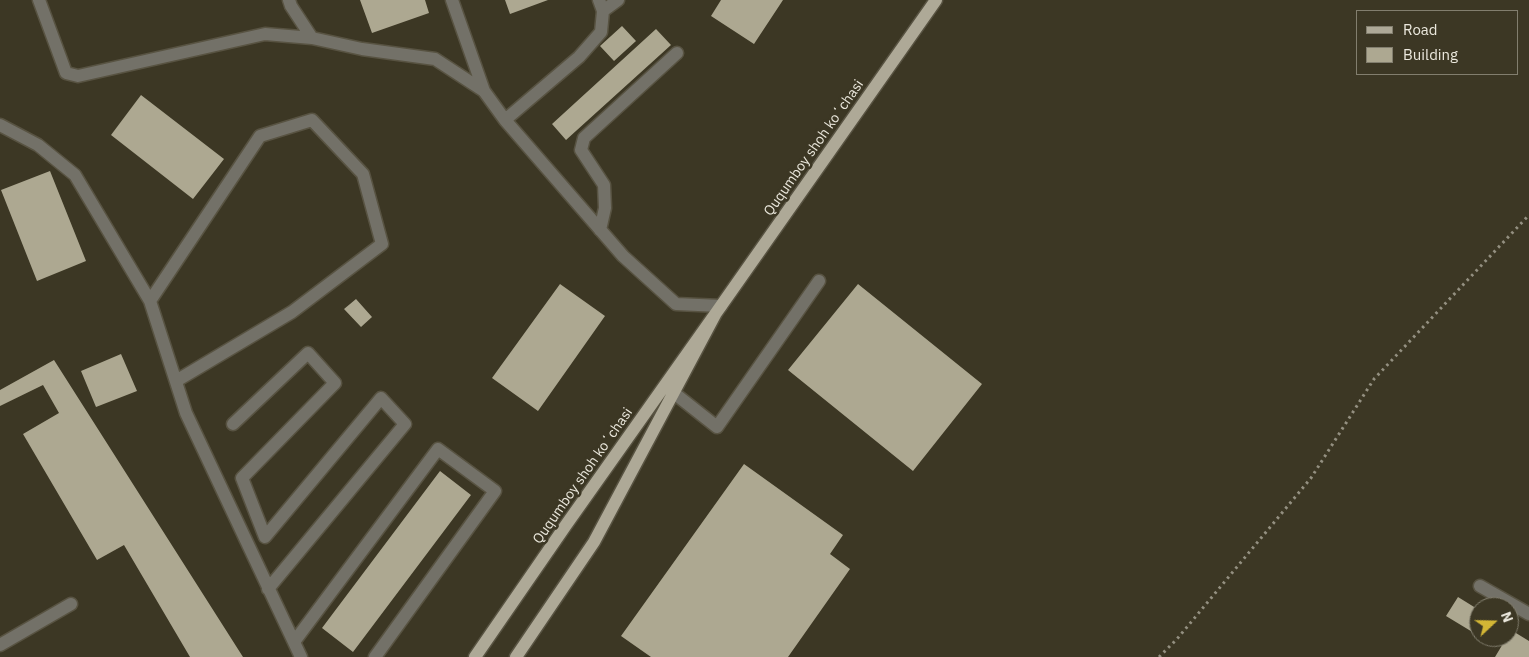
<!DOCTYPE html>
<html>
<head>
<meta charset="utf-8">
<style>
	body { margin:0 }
	#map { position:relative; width:1529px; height:657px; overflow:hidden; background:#3c3724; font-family:"IBM Plex Sans",sans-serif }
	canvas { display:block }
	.legend { position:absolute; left:1356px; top:10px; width:162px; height:65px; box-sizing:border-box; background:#3c3724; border:1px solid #827e6e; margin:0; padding:6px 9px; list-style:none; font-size:15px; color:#ebe8dd }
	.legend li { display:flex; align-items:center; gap:10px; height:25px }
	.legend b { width:25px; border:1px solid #827e6e }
	.north { position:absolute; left:1469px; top:597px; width:50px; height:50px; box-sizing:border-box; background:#3c3724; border:1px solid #827e6e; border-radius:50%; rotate:69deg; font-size:14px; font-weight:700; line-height:20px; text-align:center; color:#ebe8dd }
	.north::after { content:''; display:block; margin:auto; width:18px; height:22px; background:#d3b635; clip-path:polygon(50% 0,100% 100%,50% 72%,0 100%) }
</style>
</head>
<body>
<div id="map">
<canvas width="1529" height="657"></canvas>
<ul class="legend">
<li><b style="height:6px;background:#aea997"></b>Road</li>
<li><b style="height:14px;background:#ada891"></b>Building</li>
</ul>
<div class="north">N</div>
</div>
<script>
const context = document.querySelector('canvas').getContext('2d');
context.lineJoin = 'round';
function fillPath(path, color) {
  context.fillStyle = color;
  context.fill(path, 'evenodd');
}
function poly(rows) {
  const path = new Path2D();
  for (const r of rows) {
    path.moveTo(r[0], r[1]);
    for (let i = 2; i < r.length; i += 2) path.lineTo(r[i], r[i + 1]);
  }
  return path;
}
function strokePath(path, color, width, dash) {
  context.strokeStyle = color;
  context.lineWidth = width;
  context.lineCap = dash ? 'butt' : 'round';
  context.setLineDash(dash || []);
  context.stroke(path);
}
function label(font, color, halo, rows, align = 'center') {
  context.font = font + ' "IBM Plex Sans",sans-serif';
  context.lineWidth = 5;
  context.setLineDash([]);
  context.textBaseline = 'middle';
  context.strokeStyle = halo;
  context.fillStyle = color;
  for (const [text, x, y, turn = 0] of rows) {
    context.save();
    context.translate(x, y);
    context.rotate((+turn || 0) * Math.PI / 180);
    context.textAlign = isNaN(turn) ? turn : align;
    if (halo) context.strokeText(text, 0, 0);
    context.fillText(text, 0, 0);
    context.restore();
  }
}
fillPath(poly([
	[360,0,425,0,429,13,372,33],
	[505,0,548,0,510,14],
	[721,0,783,0,754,44,711,16],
	[622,26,636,41,614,61,600,46],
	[656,29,671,45,566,140,552,124],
	[141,95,224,159,193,199,111,135],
	[50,171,86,261,37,281,1,190],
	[560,284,605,316,538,411,492,378],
	[858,284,982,384,913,471,788,370],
	[356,299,372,317,361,327,344,309],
	[121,354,137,391,96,407,81,371],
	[54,360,243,657,190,657,124,545,97,560,23,434,59,413,43,385,0,406,0,390],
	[744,464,843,535,830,554,850,569,788,657,651,657,621,636],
	[440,471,471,495,353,652,322,628],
	[1458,597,1479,610,1479,636,1446,616],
	[1511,630,1529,641,1529,657,1495,657,1507,637,1509,637]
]), '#ada891');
const minor = poly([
	[39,0,66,73,78,76,265,34,312,38,362,49,435,59,484,91],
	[289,0,291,6,312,38],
	[452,0,484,91,505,120,623,256,676,304,721,306],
	[603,11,618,0],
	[505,120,579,57,601,32,603,11,599,0],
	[0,125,38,145,75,175,150,301],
	[600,230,605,208,604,185,581,150,584,138,677,53],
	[176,381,292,312,382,244,363,174,312,120,260,136,150,301,186,413,301,657],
	[674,393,717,427,819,281],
	[233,424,308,353,335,383,242,478,265,537,381,398,405,424,268,589],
	[1480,586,1529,614],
	[294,642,438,449,495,491,375,657],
	[0,645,71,604]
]);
const major = poly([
	[716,313,936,0],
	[475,657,566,525,716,313,594,542,516,657]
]);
strokePath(minor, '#585342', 15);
strokePath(major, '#585342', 15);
strokePath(poly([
	[1159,657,1177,639,1311,478,1374,379,1529,215]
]), '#949081', 3, [2.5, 4]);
strokePath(minor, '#737168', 12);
strokePath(major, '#aea997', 12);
label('14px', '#ebe8dd', '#3c3724', [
	["Ququmboy shoh koʻchasi",814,148,-55],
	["Ququmboy shoh koʻchasi",583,476,-55]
]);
</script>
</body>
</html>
